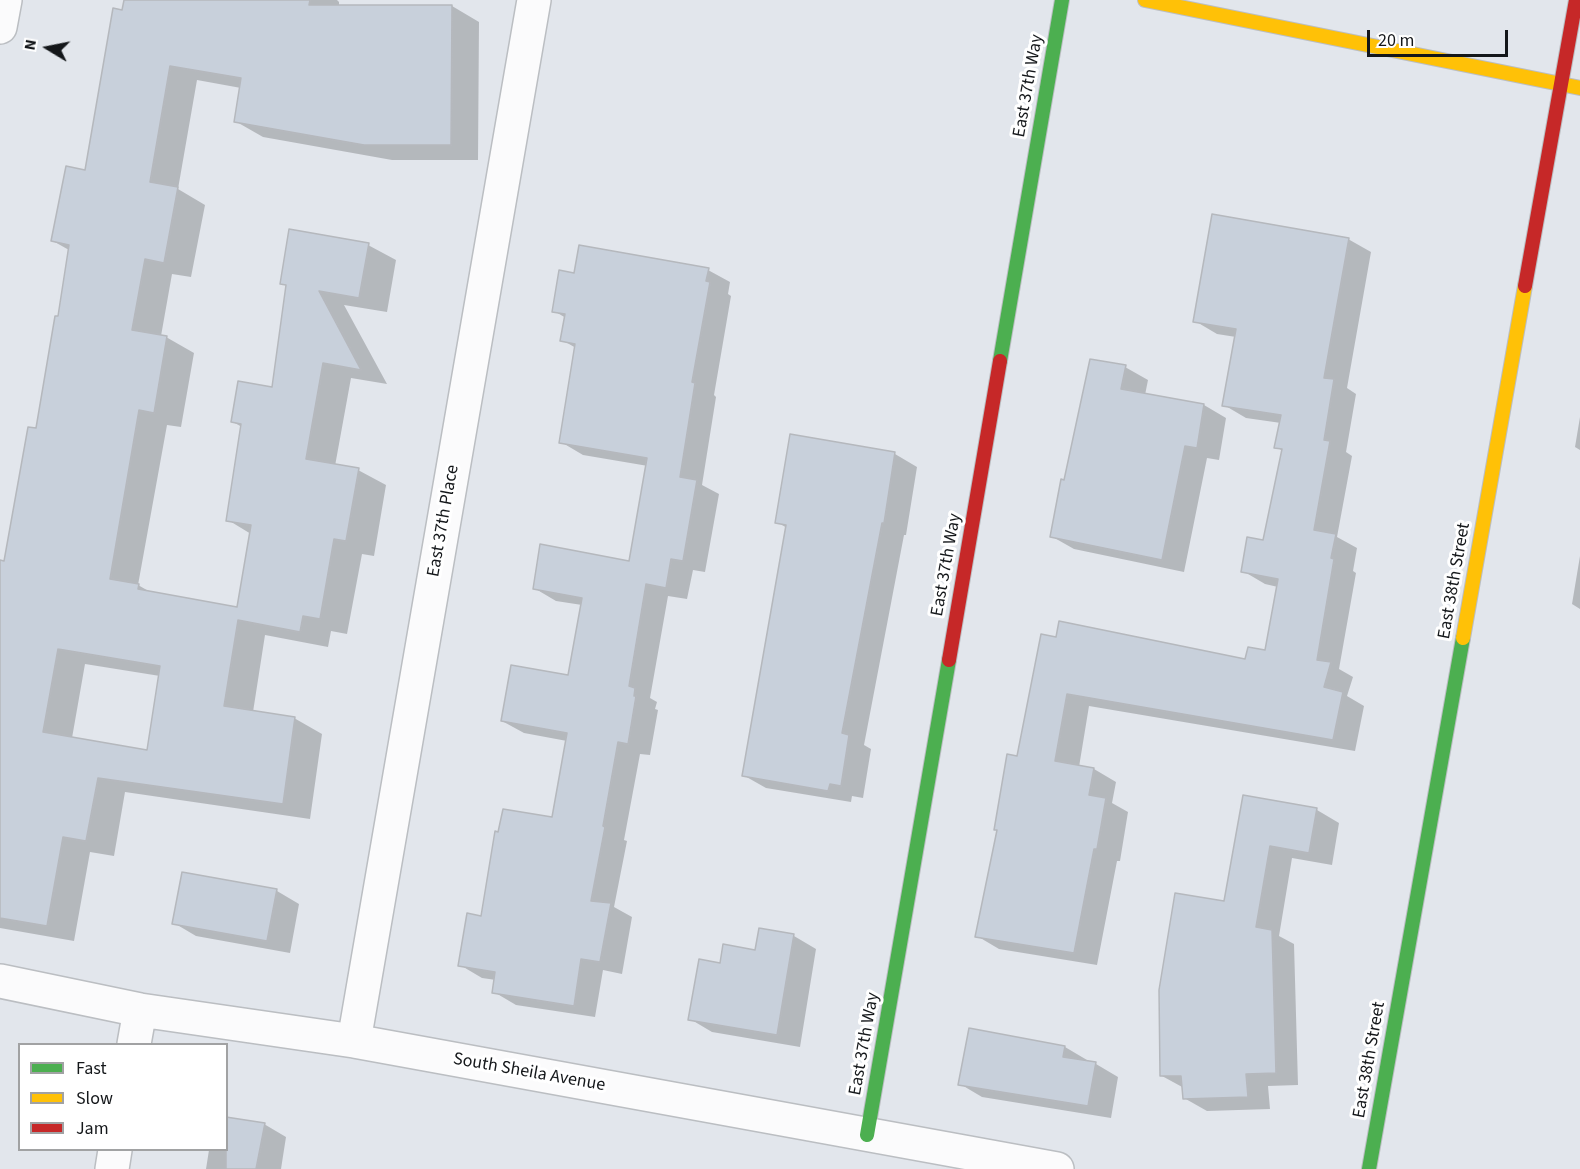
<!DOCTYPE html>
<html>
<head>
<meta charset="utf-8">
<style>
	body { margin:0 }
	#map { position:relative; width:1580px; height:1169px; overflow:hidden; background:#e2e6ec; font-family:"Source Sans 3",sans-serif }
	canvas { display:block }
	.legend { position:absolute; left:18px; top:1043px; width:210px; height:108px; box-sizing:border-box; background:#fff; border:2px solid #a1a2a3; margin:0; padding:8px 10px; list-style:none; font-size:18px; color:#14171a }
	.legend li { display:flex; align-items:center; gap:12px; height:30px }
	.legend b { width:30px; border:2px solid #a1a2a3 }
	.north { position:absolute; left:18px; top:18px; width:60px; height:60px; -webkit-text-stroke:4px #fff; paint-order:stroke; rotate:280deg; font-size:16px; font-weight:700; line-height:24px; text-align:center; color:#14171a }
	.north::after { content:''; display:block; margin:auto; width:21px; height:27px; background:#14171a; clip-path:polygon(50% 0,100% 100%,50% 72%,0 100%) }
	.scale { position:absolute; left:1367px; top:30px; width:141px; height:27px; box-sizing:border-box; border:3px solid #14171a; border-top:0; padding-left:8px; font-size:18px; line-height:21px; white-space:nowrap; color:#14171a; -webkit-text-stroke:4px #fff; paint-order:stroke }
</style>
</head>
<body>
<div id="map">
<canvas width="1580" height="1169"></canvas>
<ul class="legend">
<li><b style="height:8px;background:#4caf50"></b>Fast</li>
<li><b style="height:8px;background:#ffc107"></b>Slow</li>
<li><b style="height:8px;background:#c62828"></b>Jam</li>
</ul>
<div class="north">N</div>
<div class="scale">20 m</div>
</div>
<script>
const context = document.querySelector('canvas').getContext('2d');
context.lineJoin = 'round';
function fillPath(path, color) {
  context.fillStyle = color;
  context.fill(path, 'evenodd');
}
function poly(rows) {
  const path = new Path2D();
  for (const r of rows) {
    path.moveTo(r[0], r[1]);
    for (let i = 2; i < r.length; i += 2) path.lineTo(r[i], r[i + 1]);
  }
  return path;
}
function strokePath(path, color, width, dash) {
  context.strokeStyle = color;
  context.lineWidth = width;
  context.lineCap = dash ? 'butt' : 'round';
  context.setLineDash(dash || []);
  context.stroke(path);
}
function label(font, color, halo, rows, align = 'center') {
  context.font = font + ' "Source Sans 3",sans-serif';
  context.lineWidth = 6;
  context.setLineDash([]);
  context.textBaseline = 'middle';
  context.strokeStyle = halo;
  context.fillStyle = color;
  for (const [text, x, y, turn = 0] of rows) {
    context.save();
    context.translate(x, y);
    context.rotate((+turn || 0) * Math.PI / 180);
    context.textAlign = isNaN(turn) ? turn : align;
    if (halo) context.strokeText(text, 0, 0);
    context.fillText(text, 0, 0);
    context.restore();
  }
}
fillPath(poly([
	[126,0,337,0,339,2,339,6,452,6,479,22,478,160,392,160,263,137,235,121,241,88,197,80,178,189,205,205,191,277,172,274,161,336,166,337,194,353,181,427,167,425,138,585,152,593,238,608,251,534,228,520,242,427,233,422,274,388,287,286,281,283,368,245,396,260,387,312,344,305,387,384,351,378,335,466,358,470,386,485,374,556,362,554,347,634,331,631,328,647,265,635,253,712,294,718,322,734,310,819,125,792,114,856,90,852,74,941,0,928,0,578,6,563,37,430,59,318,69,250,53,241,86,172],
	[85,664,160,676,149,752,72,738],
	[1348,239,1371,252,1347,388,1356,394,1346,452,1352,456,1337,537,1357,548,1353,571,1356,573,1339,669,1353,677,1347,696,1364,706,1355,751,1089,706,1079,767,1094,769,1116,782,1112,803,1128,812,1120,861,1117,861,1097,965,999,949,977,936,1018,758,1042,635,1246,661,1266,652,1278,587,1265,584,1243,571,1264,542,1283,451,1276,447,1281,423,1246,418,1224,405,1236,337,1217,334,1195,321],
	[708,270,730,282,728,294,731,296,714,395,716,397,702,485,719,494,705,572,693,570,687,599,668,596,650,698,657,702,655,709,658,710,650,755,640,754,624,840,627,841,614,907,632,917,622,974,603,970,595,1017,516,1005,494,992,496,980,482,978,460,965,482,917,553,819,567,741,524,733,502,721,569,677,582,605,556,601,534,588,631,562,648,466,583,455,561,442,576,348,562,340,566,318,554,311,575,274],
	[1125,367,1148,380,1145,395,1204,405,1226,418,1219,460,1207,458,1184,572,1074,549,1051,536,1065,481],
	[1580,417,1580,450,1575,447],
	[895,454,917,467,906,535,904,535,864,745,871,749,863,798,852,796,851,802,766,788,743,775,787,528,777,522],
	[1580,556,1580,609,1572,604],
	[1244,797,1317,810,1339,823,1332,865,1292,858,1279,936,1294,944,1298,1085,1268,1086,1270,1109,1207,1111,1184,1098,1184,1088,1162,1076,1225,903],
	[277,891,299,904,290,953,196,936,174,923],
	[760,930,794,936,816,949,800,1047,712,1032,690,1019,757,951],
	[1065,1047,1087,1060,1086,1062,1096,1064,1118,1077,1111,1118,982,1097,960,1084],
	[264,1124,286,1137,281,1169,206,1169,209,1150,226,1150]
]), '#0003');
const building = poly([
	[124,0,310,0,309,5,452,5,451,145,364,145,234,122,241,78,170,66,150,182,178,187,164,263,145,259,132,330,167,336,154,413,139,410,110,579,139,584,138,589,237,607,251,525,226,521,241,424,231,422,238,381,272,387,286,285,280,284,289,229,369,243,359,298,319,291,361,370,323,363,306,459,359,468,346,541,334,539,320,619,303,616,300,632,238,620,224,706,295,717,283,804,98,778,86,841,63,837,47,926,0,918,0,560,4,561,28,427,36,428,55,316,58,316,69,245,51,241,66,166,85,170,113,8,122,10,124,0],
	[58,649,160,666,147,750,43,732,58,649],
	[1212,214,1349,238,1324,378,1334,379,1324,440,1330,441,1314,530,1336,534,1331,558,1334,559,1317,660,1331,662,1324,687,1343,692,1333,740,1067,694,1055,761,1094,768,1089,795,1106,798,1097,849,1094,849,1074,953,975,937,997,830,994,830,1007,754,1017,756,1041,634,1056,637,1059,621,1245,659,1248,647,1265,650,1278,579,1241,572,1247,537,1263,540,1282,449,1274,448,1281,415,1222,406,1236,329,1193,322,1212,214],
	[579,245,709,268,706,281,710,282,692,382,695,383,680,477,697,480,683,561,671,559,666,588,646,584,629,686,635,688,634,696,636,696,628,744,618,742,603,826,605,827,591,901,611,903,600,962,581,959,574,1006,492,993,495,972,458,966,467,913,481,916,495,831,498,832,503,809,552,817,567,733,501,721,511,665,568,675,582,598,533,589,540,544,629,561,647,458,559,443,575,344,560,341,565,314,552,312,559,270,574,273,579,245],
	[1090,359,1126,365,1121,389,1204,404,1197,448,1185,446,1162,560,1050,537,1061,479,1064,480,1090,359],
	[790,434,895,452,884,523,882,523,842,733,849,735,841,786,830,784,828,791,742,776,786,525,775,523,790,434],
	[1243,795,1317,808,1309,853,1270,846,1256,927,1272,930,1276,1073,1246,1074,1248,1097,1183,1099,1181,1076,1160,1076,1159,990,1175,893,1224,901,1243,795],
	[182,872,277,889,267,941,172,924,182,872],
	[759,928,794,934,777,1035,688,1020,699,959,720,963,723,944,755,950,759,928],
	[969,1028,1065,1046,1063,1057,1096,1062,1088,1106,958,1085,969,1028],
	[226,1117,265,1123,256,1169,226,1169,226,1117]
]);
fillPath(building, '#c8d0db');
strokePath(building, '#b5b8bd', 1.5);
const street = poly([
	[0,27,5,0],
	[0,981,140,1010,354,1041,1057,1169],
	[354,1041,534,0],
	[134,1044,140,1010],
	[112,1169,115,1150]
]);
const fast = poly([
	[1000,361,1062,0],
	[867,1135,949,660],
	[1369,1169,1463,638]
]);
const slow = poly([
	[1145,0,1580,88],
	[1463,638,1525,286]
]);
const jam = poly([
	[1525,286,1576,0],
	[949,660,1000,361]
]);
strokePath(street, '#bbbec2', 36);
strokePath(fast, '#bbbec2', 16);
strokePath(slow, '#bbbec2', 16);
strokePath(jam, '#bbbec2', 16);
strokePath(street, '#fbfbfc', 33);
strokePath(fast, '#4caf50', 14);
strokePath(slow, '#ffc107', 14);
strokePath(jam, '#c62828', 14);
label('18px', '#14171a', '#fff', [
	["East 37th Way",1029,86,-80],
	["East 37th Place",444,521,-80],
	["East 37th Way",947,565,-80],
	["East 38th Street",1455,581,-80],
	["East 37th Way",865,1044,-80],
	["East 38th Street",1370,1060,-80],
	["South Sheila Avenue",529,1073,10]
]);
</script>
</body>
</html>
